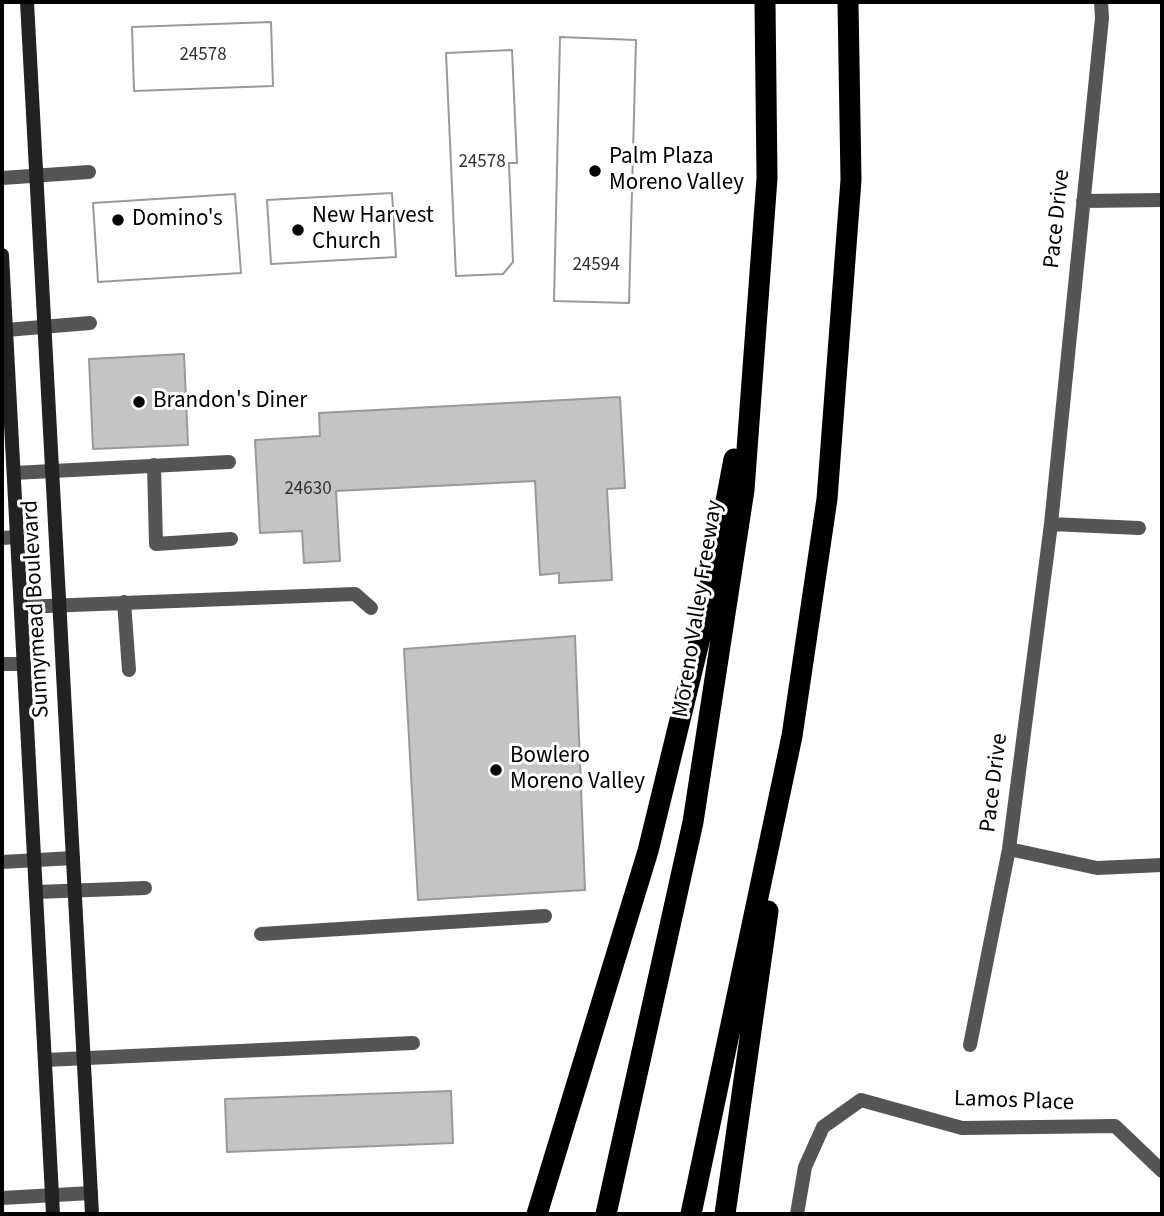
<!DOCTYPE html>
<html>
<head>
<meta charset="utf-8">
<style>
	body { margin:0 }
	#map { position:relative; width:1164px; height:1216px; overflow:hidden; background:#fff; font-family:"Source Sans 3",sans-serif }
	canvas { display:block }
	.frame { position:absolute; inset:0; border:4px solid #000; pointer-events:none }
</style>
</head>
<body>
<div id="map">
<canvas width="1164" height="1216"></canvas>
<div class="frame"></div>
</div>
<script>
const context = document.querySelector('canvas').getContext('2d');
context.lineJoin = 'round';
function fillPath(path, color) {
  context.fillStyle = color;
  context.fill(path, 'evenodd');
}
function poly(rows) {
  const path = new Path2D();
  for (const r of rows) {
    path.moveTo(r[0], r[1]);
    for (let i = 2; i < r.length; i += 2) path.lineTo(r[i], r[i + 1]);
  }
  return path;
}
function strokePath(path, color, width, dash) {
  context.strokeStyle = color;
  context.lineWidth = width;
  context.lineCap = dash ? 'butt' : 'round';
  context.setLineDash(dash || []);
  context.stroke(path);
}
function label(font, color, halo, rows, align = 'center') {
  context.font = font + ' "Source Sans 3",sans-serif';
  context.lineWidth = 6;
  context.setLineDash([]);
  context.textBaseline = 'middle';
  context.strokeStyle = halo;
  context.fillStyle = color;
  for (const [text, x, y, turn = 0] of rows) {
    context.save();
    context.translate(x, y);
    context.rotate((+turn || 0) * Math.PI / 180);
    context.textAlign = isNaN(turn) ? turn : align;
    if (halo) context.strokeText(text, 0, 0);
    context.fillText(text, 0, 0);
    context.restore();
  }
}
const building = poly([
	[271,22,273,86,134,91,132,27,271,22],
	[271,22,273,86,134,91,132,27,271,22],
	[560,37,636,40,629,303,554,301,560,37],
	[560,37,636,40,629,303,554,301,560,37],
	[512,50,517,163,509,163,513,262,503,274,456,276,446,53,512,50],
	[512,50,517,163,509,163,513,262,503,274,456,276,446,53,512,50],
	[392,193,396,257,271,264,267,200,392,193],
	[392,193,396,257,271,264,267,200,392,193],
	[235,194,241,273,98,282,93,203,235,194],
	[235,194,241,273,98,282,93,203,235,194],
	[184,354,188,445,93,449,89,359,184,354],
	[620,397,625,488,607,489,612,580,559,583,559,573,540,575,535,481,336,491,340,561,304,563,302,531,260,533,255,440,320,436,319,413,620,397],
	[575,636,585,890,418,900,404,649,575,636],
	[451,1091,453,1143,227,1152,225,1099,451,1091]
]);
fillPath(building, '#c4c4c4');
strokePath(building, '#999', 2);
strokePath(poly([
	[2,178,89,172],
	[6,330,90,323],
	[154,465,156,544,231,539],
	[14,473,229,462],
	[2,538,17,537],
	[124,602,129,670],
	[21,607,355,594,371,608],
	[2,664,24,664],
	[2,862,73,858],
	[36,892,145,888],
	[261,934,545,916],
	[45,1060,413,1043],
	[2,1198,91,1193]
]), '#555', 14);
strokePath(poly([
	[1083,201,1162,200],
	[1051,524,1139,528],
	[1009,849,1097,868,1162,865],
	[970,1045,1009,849,1051,524,1102,18,1101,2],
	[797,1214,805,1167,823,1127,861,1100,962,1128,1115,1126,1162,1171]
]), '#555', 14);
strokePath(poly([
	[27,2,92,1214],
	[2,255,53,1214]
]), '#222', 14);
strokePath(poly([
	[537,1214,648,851,700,638,734,459],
	[606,1214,693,822,744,490,767,178,765,2],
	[691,1214,792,736,827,499,851,180,848,2],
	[725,1214,768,911]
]), '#000', 21);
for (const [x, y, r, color] of [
	[595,171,7,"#000"],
	[118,220,7,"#000"],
	[298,230,7,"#000"],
	[139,402,7,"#000"],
	[496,770,7,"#000"]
]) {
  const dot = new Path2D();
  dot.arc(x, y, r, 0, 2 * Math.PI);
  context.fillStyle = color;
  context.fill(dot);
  strokePath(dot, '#fff', 2.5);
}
label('19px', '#313131', null, [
	["24578",203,56],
	["24578",482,163],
	["24594",596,266],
	["24630",308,490]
]);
label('23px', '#000', '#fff', [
	["Palm Plaza",609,158],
	["Moreno Valley",609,184],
	["New Harvest",312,217],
	["Church",312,243],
	["Domino's",132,220],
	["Brandon's Diner",153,402],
	["Bowlero",510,757],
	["Moreno Valley",510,783]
], 'left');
label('23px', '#000', '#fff', [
	["Pace Drive",1058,219,-84],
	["Sunnymead Boulevard",37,609,-93],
	["Moreno Valley Freeway",699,609,-81],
	["Pace Drive",995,783,-83],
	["Lamos Place",1014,1102,2]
]);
</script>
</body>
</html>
